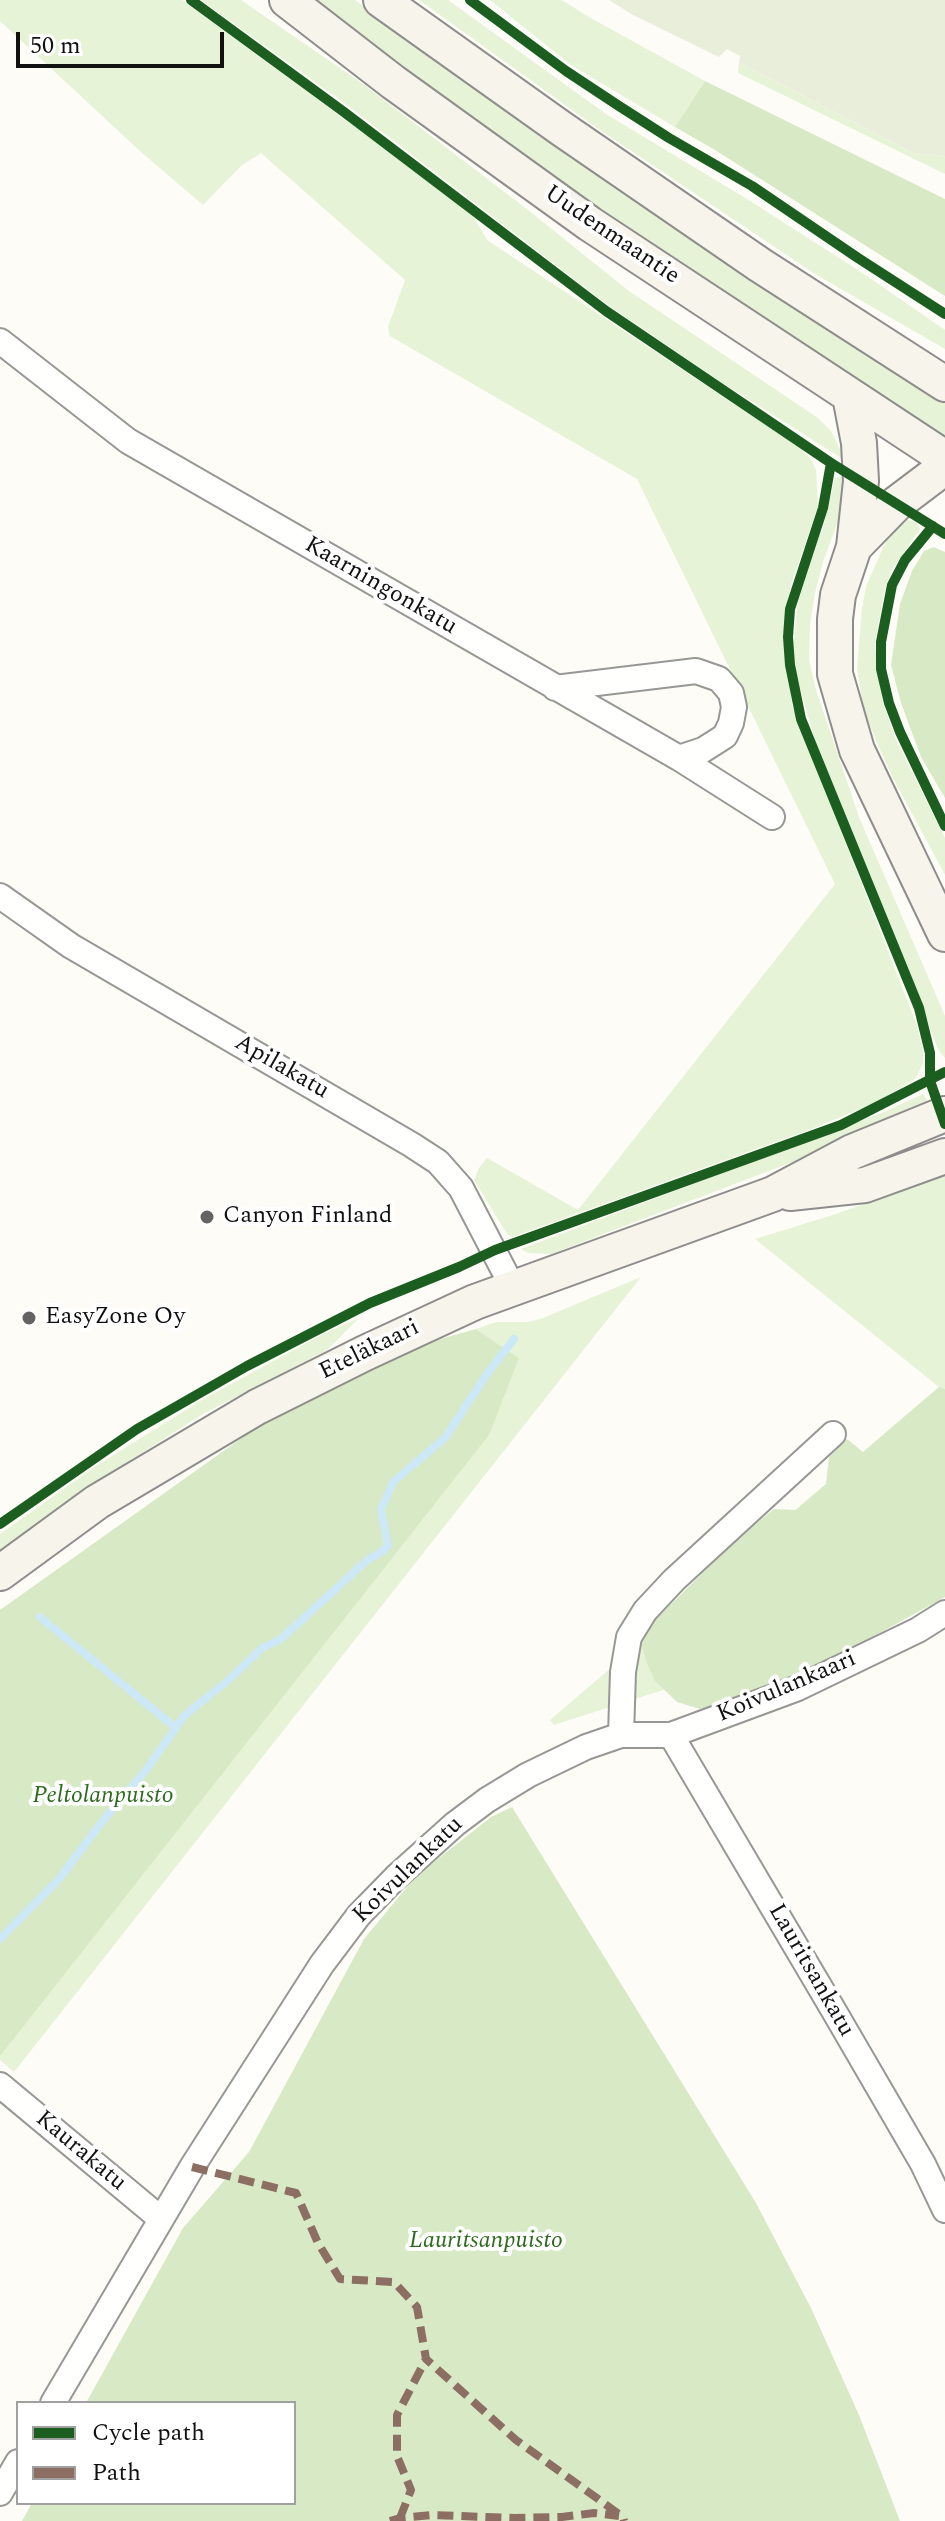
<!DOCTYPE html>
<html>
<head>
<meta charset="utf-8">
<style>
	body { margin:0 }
	#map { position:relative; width:945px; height:2521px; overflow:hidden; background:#fdfcf7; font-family:Spectral,serif }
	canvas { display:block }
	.legend { position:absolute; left:16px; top:2401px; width:280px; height:104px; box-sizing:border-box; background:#fff; border:2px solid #a0a0a0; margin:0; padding:10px 14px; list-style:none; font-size:24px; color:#111 }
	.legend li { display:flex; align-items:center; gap:16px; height:40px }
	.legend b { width:40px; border:2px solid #a0a0a0 }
	.scale { position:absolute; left:16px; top:32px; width:208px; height:36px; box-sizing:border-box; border:4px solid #111; border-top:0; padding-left:10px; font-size:24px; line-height:28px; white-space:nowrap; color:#111; -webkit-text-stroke:6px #fff; paint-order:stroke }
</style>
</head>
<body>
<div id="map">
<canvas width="945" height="2521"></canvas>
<ul class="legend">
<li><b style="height:10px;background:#1b5e20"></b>Cycle path</li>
<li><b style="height:10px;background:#8d6e63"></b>Path</li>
</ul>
<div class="scale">50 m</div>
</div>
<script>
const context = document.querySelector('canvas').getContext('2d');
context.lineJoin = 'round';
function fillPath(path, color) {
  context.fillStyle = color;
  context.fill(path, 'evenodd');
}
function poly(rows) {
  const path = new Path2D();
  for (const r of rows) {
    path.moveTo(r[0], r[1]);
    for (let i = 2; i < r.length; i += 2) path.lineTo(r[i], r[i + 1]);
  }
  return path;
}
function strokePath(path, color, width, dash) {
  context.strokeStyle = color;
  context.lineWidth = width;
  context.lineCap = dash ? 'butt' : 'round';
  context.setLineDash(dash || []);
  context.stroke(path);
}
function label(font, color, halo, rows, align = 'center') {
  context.font = font + ' Spectral,serif';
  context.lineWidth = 8;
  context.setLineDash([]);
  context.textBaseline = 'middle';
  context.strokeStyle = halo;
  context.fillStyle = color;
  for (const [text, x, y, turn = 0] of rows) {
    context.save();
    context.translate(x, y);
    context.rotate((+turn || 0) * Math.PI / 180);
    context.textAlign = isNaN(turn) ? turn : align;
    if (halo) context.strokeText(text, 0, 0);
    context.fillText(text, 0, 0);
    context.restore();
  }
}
fillPath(poly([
	[0,0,182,0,380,145,473,216,487,240,799,447,811,459,816,470,818,507,790,587,783,637,792,705,916,1023,923,1051,923,1063,916,1078,877,1102,814,1128,512,1237,507,1234,474,1180,479,1168,487,1158,578,1210,835,884,637,479,390,336,388,327,405,280,261,153,241,166,203,205,141,152,0,21],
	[201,0,241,0,363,84,523,206,629,291,818,418,831,431,846,461,718,380,608,305,347,105],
	[314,0,355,0,524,123,945,403,945,440,658,251,396,66],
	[419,0,448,0,606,114,747,199,861,272,945,330,945,349,815,274,600,130],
	[490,0,562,0,587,16,705,81,675,127,571,65],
	[739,62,913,153,945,156,945,174,738,73],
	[842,476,848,478,847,497,823,562,815,593,810,624,809,660,816,690,859,817,945,1016,945,1058,939,1051,817,747,796,674,793,651,798,599,808,561,823,528,835,478],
	[903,518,917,523,920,529,891,571,884,593,875,642,877,668,883,703,895,738,945,838,945,875,893,778,876,741,863,706,857,668,862,608,866,587,884,545,896,522],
	[923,1094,930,1105,895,1123,551,1254,528,1253,521,1249,884,1112],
	[945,1175,945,1577,800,1646,554,1725,550,1720,939,1387,755,1239,839,1213],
	[641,1277,14,2072,0,2060,0,1744,519,1358,476,1329,496,1322,528,1322,543,1318],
	[359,1318,327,1350,203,1414,102,1478,0,1550,0,1534,96,1466,200,1401,321,1335]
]), '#e7f3d7');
fillPath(poly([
	[705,81,945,199,945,296,715,150,675,127],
	[934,547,945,552,945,798,921,757,901,703,891,665,900,604,912,571,924,551],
	[476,1329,519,1358,489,1435,0,2056,0,1610,267,1420,419,1345],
	[939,1387,945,1389,945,1597,834,1658,781,1683,734,1700,700,1709,677,1702,655,1681,646,1661,641,1642,652,1623,738,1538,774,1509,796,1510,826,1484,829,1457,847,1439,863,1452],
	[512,1807,756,2203,811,2308,859,2415,900,2521,22,2521,32,2503,294,2503,294,2403,86,2403,183,2228,249,2152,364,1939,416,1876,491,1817]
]), '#d8eac5');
fillPath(poly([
	[609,0,945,0,945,156,913,153,739,62,740,56,727,49,719,57,633,15]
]), '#e9eedb');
strokePath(poly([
	[40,1617,176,1728],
	[0,1939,60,1878,101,1823,146,1770,184,1716,231,1678,262,1648,281,1639,365,1562,384,1550,388,1546,381,1509,394,1481,445,1438,487,1374,514,1339]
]), '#cde8f7', 8);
const street = poly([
	[0,341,128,441,679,758,772,817],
	[555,688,696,671,719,679,731,693,734,707,731,723,725,736,703,750,679,758],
	[0,896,71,946,412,1145,438,1162,461,1188,513,1288],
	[621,1735,671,1735,798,1688,918,1630,945,1613],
	[671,1735,834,2011,923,2164,945,2210],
	[0,2085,161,2219],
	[53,2403,192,2167,322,1964,359,1915,396,1877,455,1824,487,1800,528,1775,586,1747,621,1735,623,1672,629,1637,645,1611,674,1580,833,1434],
	[0,2493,18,2462]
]);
const secondary = poly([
	[287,0,393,82,590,224,945,458],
	[381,0,562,129,760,265,945,384],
	[850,396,859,443,861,481,854,547,838,595,835,619,835,674,857,750,945,934],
	[854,547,896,504,945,467],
	[790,1193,865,1185,945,1156],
	[0,1573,97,1502,257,1407,365,1353,475,1302,773,1194,852,1152,945,1114]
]);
strokePath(street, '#979795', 28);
strokePath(secondary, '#8e8d8b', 38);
strokePath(street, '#fffffe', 24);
strokePath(secondary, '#f6f4eb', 34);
strokePath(poly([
	[192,2167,296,2193,318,2243,340,2279,394,2282,417,2307,426,2359,516,2440,623,2517,624,2521],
	[400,2518,411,2490,397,2456,397,2415,426,2359],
	[390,2521,400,2518,432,2515,514,2518,562,2517,594,2513,619,2516]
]), '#8d6e63', 8, [16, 8]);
strokePath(poly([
	[191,0,344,112,606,311,831,463,945,534],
	[470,0,566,71,619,106,669,138,752,186,858,258,945,314],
	[831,463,823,508,790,609,788,637,790,665,801,719,919,1008,930,1053,930,1081,945,1124],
	[933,526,905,560,892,585,881,642,881,669,889,703,900,732,945,826],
	[0,1524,137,1429,247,1366,370,1303,459,1267,495,1250,841,1125,945,1072]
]), '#1b5e20', 10);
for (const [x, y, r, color] of [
	[207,1217,8,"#646362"],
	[29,1318,8,"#646362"]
]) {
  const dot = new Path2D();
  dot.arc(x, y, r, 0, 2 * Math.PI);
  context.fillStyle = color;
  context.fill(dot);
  strokePath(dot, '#fff', 3);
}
label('24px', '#111', '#fff', [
	["Uudenmaantie",611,236,34],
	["Kaarningonkatu",380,587,30],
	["Apilakatu",281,1068,30],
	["Eteläkaari",370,1351,-26],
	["Koivulankaari",787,1688,-23],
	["Koivulankatu",409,1871,-44],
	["Lauritsankatu",810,1971,60],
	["Kaurakatu",80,2152,40]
]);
label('24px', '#111', '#fff', [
	["Canyon Finland",223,1217],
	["EasyZone Oy",45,1318]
], 'left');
label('italic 24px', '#2f6b1f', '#fff', [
	["Peltolanpuisto",103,1797],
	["Lauritsanpuisto",486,2242]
]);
</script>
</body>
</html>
